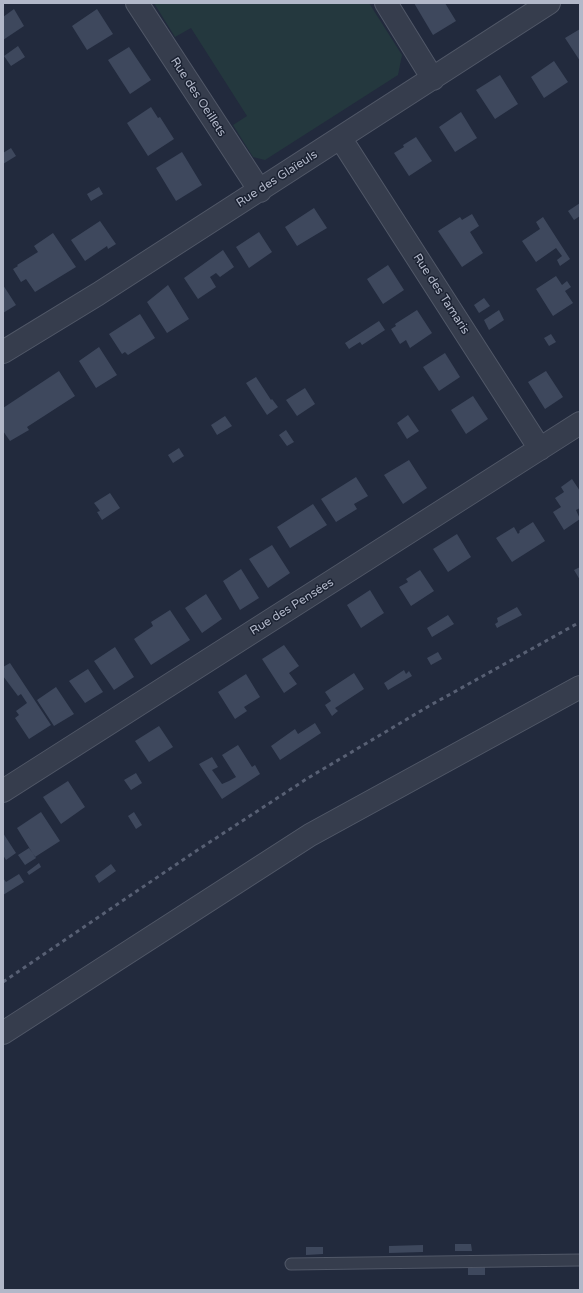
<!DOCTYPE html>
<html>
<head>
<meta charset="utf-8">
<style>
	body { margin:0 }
	#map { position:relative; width:583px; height:1293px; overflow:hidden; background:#222a3d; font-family:"Varela Round",sans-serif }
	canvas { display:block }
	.frame { position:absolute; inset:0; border:4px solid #b2b8c9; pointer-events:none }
</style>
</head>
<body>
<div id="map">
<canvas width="583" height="1293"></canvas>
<div class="frame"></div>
</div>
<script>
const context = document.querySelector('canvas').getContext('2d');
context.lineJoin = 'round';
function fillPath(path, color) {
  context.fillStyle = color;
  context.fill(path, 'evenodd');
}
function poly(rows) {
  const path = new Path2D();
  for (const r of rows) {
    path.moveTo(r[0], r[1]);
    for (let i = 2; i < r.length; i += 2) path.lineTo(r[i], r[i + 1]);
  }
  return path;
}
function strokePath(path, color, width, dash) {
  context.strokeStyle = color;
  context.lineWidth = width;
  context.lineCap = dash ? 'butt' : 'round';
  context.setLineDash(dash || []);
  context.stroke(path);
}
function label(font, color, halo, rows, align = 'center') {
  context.font = font + ' "Varela Round",sans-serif';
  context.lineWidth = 3;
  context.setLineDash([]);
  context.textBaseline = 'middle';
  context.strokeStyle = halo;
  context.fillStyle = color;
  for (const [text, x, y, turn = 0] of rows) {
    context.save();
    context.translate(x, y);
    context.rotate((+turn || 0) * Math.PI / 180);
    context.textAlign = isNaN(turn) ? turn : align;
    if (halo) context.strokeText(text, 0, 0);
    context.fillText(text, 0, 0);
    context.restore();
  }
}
fillPath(poly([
	[154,3,369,3,402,55,398,75,265,160,253,157,233,125,247,116,191,28,175,37]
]), '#24383e');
fillPath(poly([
	[414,3,445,3,456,21,433,35],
	[14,9,24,26,3,40,3,17],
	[97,9,113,34,87,50,72,26],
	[580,29,580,61,565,38],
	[18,46,25,57,11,66,4,56],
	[129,47,151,80,130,94,108,60],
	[554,61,568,82,544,98,531,77],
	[500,75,518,104,495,119,476,90],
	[151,107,158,118,160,117,174,139,148,156,127,123],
	[461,112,477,138,455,152,439,127],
	[416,137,432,161,409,176,394,153,404,147,403,145],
	[11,148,16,156,3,164,3,153],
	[182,152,202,185,176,201,156,168],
	[99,187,103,194,91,201,87,194],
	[580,203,580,216,574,220,568,211],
	[314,208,327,228,297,246,285,227],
	[472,214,479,226,470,232,483,253,462,267,438,231,460,217,462,220],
	[543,217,570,259,560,266,557,260,562,256,556,248,536,262,522,241,540,229,536,222],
	[100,221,116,244,108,249,107,246,85,261,71,240],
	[259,232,272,252,249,268,236,247],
	[53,233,76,267,35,292,26,279,21,282,13,269,18,266,17,265,38,252,34,246],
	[223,250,234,267,220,277,216,273,210,277,216,287,198,299,184,278],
	[388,265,404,290,383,304,367,279],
	[556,276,562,285,567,281,571,287,565,291,573,303,553,316,536,289],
	[3,285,16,305,3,313],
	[168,285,189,319,167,333,147,302],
	[484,298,490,306,479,313,474,305],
	[417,310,432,333,410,348,406,340,400,344,391,329,396,326,395,324],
	[499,310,504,320,489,330,484,320],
	[140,314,155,338,128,355,125,352,122,354,109,334],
	[379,321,385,330,362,345,360,342,349,349,345,343],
	[551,334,556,342,549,346,544,338],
	[99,347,117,375,96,388,79,361],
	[445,353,460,377,439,391,423,367],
	[59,371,75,396,27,427,29,430,10,441,3,431,3,408],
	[546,371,563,397,545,409,528,382],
	[256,377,271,400,272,399,278,407,267,415,246,383],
	[305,388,315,404,297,416,286,400],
	[473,396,488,419,466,434,451,410],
	[408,415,419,431,407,439,397,423],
	[225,416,232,426,217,435,211,425],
	[286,430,294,442,287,446,279,435],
	[179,448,184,456,173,463,168,455],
	[409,460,427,488,403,504,384,475],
	[356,477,368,496,354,504,357,509,336,522,321,499],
	[572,479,580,491,580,508,576,510,580,519,564,530,553,512,561,507,555,498,564,492,561,487],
	[110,493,120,508,102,520,97,512,100,511,94,503],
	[313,504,327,525,290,548,277,527],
	[533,522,545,541,512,562,496,538,514,527,518,534,520,532,519,531],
	[457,534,471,557,448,572,433,549],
	[272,545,290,573,268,588,249,559],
	[580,567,580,580,574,570],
	[241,569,259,598,240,610,223,581],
	[420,570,434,591,411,606,399,587,408,582,406,579],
	[370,590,384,613,361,628,347,605],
	[206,594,222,619,202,633,185,608],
	[517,607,522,615,497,628,495,624,498,622,497,618],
	[170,610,190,640,151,665,134,639,153,626,151,622],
	[448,615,454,624,432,637,427,628],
	[284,645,299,666,289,673,297,684,284,693,262,659],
	[115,647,134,677,114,690,94,661],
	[438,652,442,659,431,665,427,658],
	[10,663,51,725,29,739,15,718,19,715,16,711,27,703,21,694,18,696,3,676,3,667],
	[88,669,103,692,85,703,69,681],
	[404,670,406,674,409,671,412,676,388,690,384,683],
	[354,673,364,689,335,708,338,711,332,716,325,705,331,701,325,692],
	[246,674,260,697,244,707,247,711,235,719,218,692],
	[56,687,74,714,54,726,37,700],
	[315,723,321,733,280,760,271,746,295,729,298,734],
	[159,726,173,747,149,762,135,741],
	[238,745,252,767,255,765,260,774,222,799,199,764,212,757,218,767,212,770,222,784,229,781,236,777,222,755],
	[136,773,142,783,131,790,124,780],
	[68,781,85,807,61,824,43,797],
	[41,812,60,841,35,857,17,828],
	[134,812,142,825,136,829,128,816],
	[3,833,16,853,6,860,3,855],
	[29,848,36,858,25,865,18,855],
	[39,863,41,867,29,875,27,872],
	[111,864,116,871,99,883,95,876],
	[19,874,24,882,3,895,3,878,6,882],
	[455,1244,471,1244,472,1251,455,1251],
	[423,1245,423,1252,389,1253,389,1246],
	[306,1247,323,1247,323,1254,306,1255],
	[485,1267,485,1275,468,1275,468,1268]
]), '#3e485d');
const service = poly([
	[291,1264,580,1260]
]);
const minor = poly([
	[137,3,260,191],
	[386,3,433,79],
	[341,139,540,449],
	[3,352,98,294,549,3],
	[3,791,580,423],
	[3,1033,310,835,580,687]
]);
strokePath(service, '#515868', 13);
strokePath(minor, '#515868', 24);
strokePath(service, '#363d4d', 11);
strokePath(minor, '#363d4d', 22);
strokePath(poly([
	[3,982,190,855,308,778,429,706,580,622]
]), '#586074', 3, [4, 4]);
label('12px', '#b2b8c9', '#1b2232', [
	["Rue des Oeillets",198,97,57],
	["Rue des Glaïeuls",277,179,-33],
	["Rue des Tamaris",441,294,57],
	["Rue des Pensées",292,607,-32]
]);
</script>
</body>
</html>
